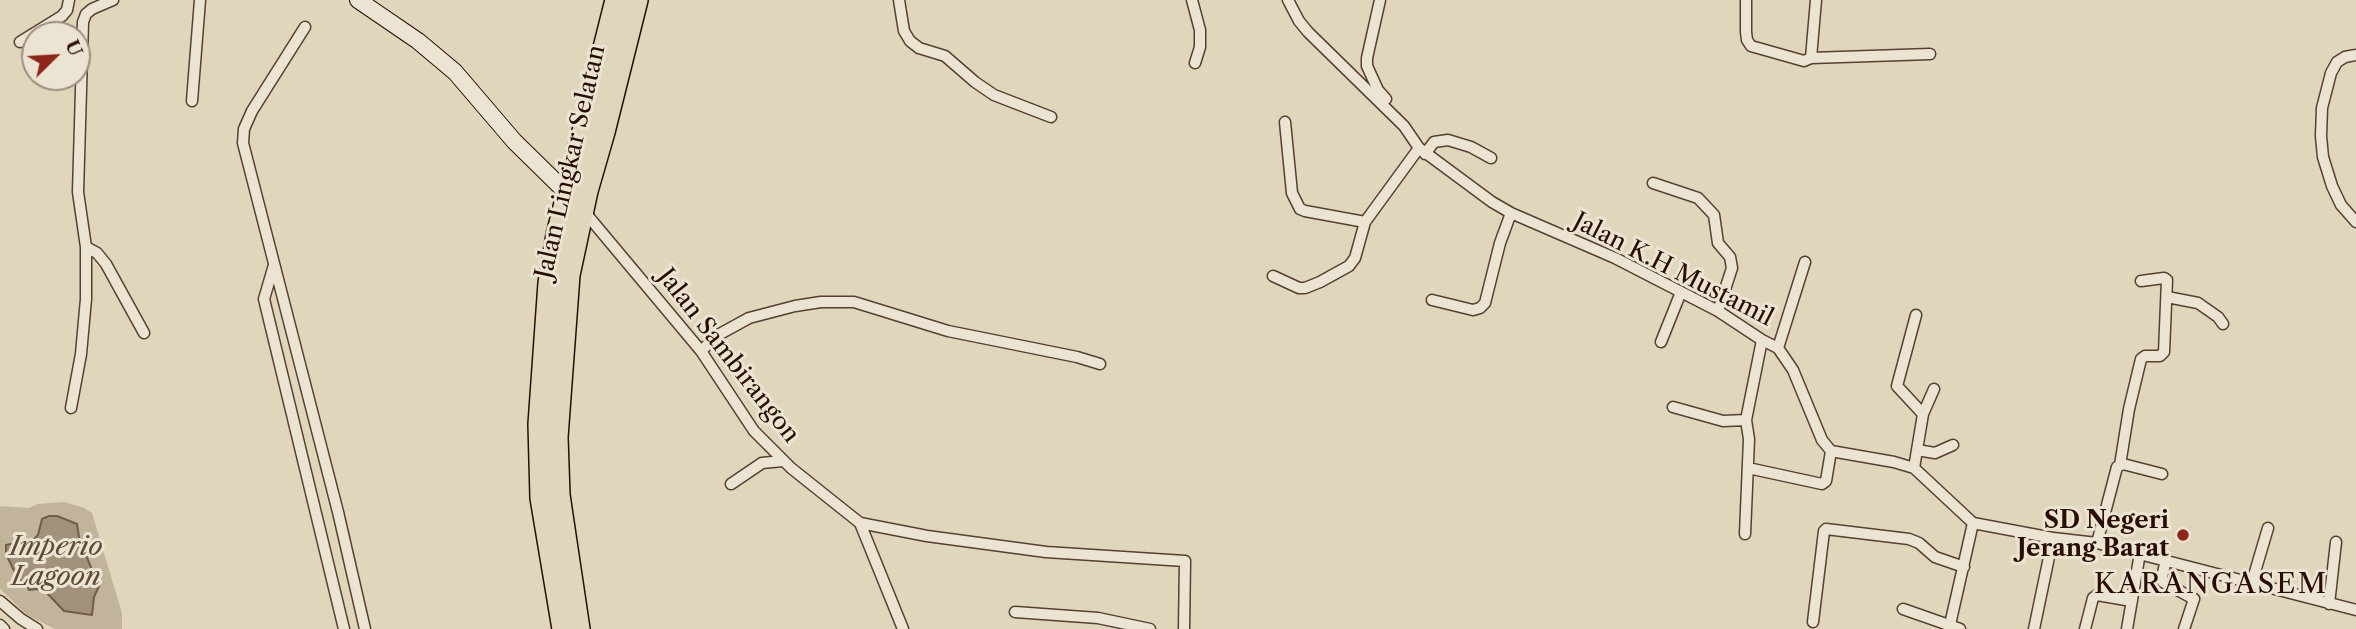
<!DOCTYPE html>
<html>
<head>
<meta charset="utf-8">
<style>
	body { margin:0 }
	#map { position:relative; width:2356px; height:629px; overflow:hidden; background:#e0d6bb; font-family:"Libre Caslon Text",serif }
	canvas { display:block }
	.north { position:absolute; left:21px; top:21px; width:70px; height:70px; box-sizing:border-box; background:#ebe4d3; border:2px solid #9e8e7f; border-radius:50%; rotate:66deg; font-size:19px; font-weight:700; line-height:28px; text-align:center; color:#2a0d00 }
	.north::after { content:''; display:block; margin:auto; width:24px; height:32px; background:#8f2418; clip-path:polygon(50% 0,100% 100%,50% 72%,0 100%) }
</style>
</head>
<body>
<div id="map">
<canvas width="2356" height="629"></canvas>
<div class="north">U</div>
</div>
<script>
const context = document.querySelector('canvas').getContext('2d');
context.lineJoin = 'round';
function fillPath(path, color) {
  context.fillStyle = color;
  context.fill(path, 'evenodd');
}
function poly(rows) {
  const path = new Path2D();
  for (const r of rows) {
    path.moveTo(r[0], r[1]);
    for (let i = 2; i < r.length; i += 2) path.lineTo(r[i], r[i + 1]);
  }
  return path;
}
function strokePath(path, color, width, dash) {
  context.strokeStyle = color;
  context.lineWidth = width;
  context.lineCap = dash ? 'butt' : 'round';
  context.setLineDash(dash || []);
  context.stroke(path);
}
function label(font, color, halo, rows, align = 'center') {
  context.font = font + ' "Libre Caslon Text",serif';
  context.lineWidth = 6;
  context.setLineDash([]);
  context.textBaseline = 'middle';
  context.strokeStyle = halo;
  context.fillStyle = color;
  for (const [text, x, y, turn = 0] of rows) {
    context.save();
    context.translate(x, y);
    context.rotate((+turn || 0) * Math.PI / 180);
    context.textAlign = isNaN(turn) ? turn : align;
    if (halo) context.strokeText(text, 0, 0);
    context.fillText(text, 0, 0);
    context.restore();
  }
}
fillPath(poly([
	[65,502,84,508,92,513,122,613,122,629,55,629,27,615,0,589,0,506,29,508,38,504]
]), '#c1b49b');
const water = poly([
	[49,516,57,516,77,524,79,537,92,570,100,584,94,597,92,615,64,611,46,592,37,589,29,590,25,583,18,579,6,554,6,545,34,539,38,535,42,519,49,516]
]);
fillPath(water, '#a2927b');
strokePath(water, '#725d4a', 2);
const street = poly([
	[899,0,904,31,910,41,919,48,945,56,975,82,994,95,1051,117],
	[1192,0,1200,30,1200,47,1195,63],
	[1288,0,1299,21,1308,32,1404,126,1419,148,1492,202,1511,213,1615,258,1718,311,1762,340,1778,348,1793,370,1822,440,1831,451,1894,462,1914,468,1973,523,2053,538,2097,543,2356,610],
	[1380,0,1367,58,1367,66,1378,90,1386,99],
	[1746,0,1746,32,1747,40,1751,46,1804,61,1811,58,1816,0],
	[305,27,252,111,244,129,243,143,338,512,365,629],
	[20,42,62,16,67,10,69,0],
	[2356,55,2345,57,2337,62,2331,73,2322,108,2321,136,2323,157,2332,186,2341,205,2356,222],
	[1811,58,1930,54],
	[192,101,200,0],
	[1285,122,1292,193,1300,209,1305,211,1365,222,1419,148],
	[1425,154,1434,142,1448,140,1471,147,1491,158],
	[1653,183,1698,198,1714,215,1718,243,1730,257,1732,268,1718,311],
	[583,210,701,351,754,431,791,468,860,523,903,629],
	[86,247,97,253,106,264,144,333],
	[274,265,264,299,344,629],
	[1273,276,1299,288,1305,288,1320,282,1349,266,1355,258,1365,222],
	[2167,297,2198,303,2218,317,2223,324],
	[1432,300,1473,310,1480,308,1485,303,1500,243,1511,213],
	[1661,342,1681,292],
	[1778,348,1805,262],
	[701,351,718,335,749,318,795,306,821,302,854,302,948,331,1077,357,1100,364],
	[1673,407,1723,421,1746,420,1762,340],
	[71,408,81,354,86,299,86,247,78,192,83,22,86,14,92,9,113,0],
	[1923,414,1934,389],
	[1917,450,1935,453,1953,445],
	[2120,465,2129,409,2141,359,2145,356,2160,356,2164,352,2167,280,2164,278,2141,281],
	[1748,468,1822,484,1826,481,1831,451],
	[1914,468,1923,414,1897,386,1916,315],
	[731,484,762,463,783,461],
	[860,523,927,536,1046,552,1185,561,1184,629],
	[1745,534,1749,439,1746,420],
	[2097,543,2117,467,2123,464,2162,474],
	[2166,560,2162,577,2163,582,2194,599,2184,629],
	[2252,582,2268,528],
	[0,601,21,619,37,629],
	[2329,604,2336,542],
	[1903,609,1960,629],
	[1015,612,1098,618,1150,629],
	[1813,622,1824,531,1826,529,1909,539,1919,543,1935,557,1964,567],
	[0,625,4,629],
	[1949,629,1973,523],
	[2034,629,2053,538],
	[2085,629,2093,598,2097,595,2132,601],
	[2127,629,2140,553]
]);
const secondary = poly([
	[358,0,418,41,455,72,514,141,568,194]
]);
const highway = poly([
	[563,629,541,498,539,424,549,283,557,235,616,0],
	[579,629,559,495,557,437,569,275,587,191,604,132,637,0]
]);
strokePath(street, '#583f2f', 13);
strokePath(secondary, '#2a0d00', 18);
strokePath(highway, '#2a0d00', 24);
strokePath(street, '#ebe4d3', 10);
strokePath(secondary, '#ebe4d3', 16);
strokePath(highway, '#e0d6bb', 21);
for (const [x, y, r, color] of [
	[2183,535,7,"#8f2418"]
]) {
  const dot = new Path2D();
  dot.arc(x, y, r, 0, 2 * Math.PI);
  context.fillStyle = color;
  context.fill(dot);
  strokePath(dot, '#ebe4d3', 2.5);
}
label('24px', '#2a0d00', '#ebe4d3', [
	["Jalan Lingkar Selatan",571,162,-77],
	["Jalan K.H Mustamil",1673,270,27],
	["Jalan Sambirangon",728,356,52]
]);
label('bold 24px', '#2a0d00', '#ebe4d3', [
	["SD Negeri",2169,521],
	["Jerang Barat",2169,549]
], 'right');
label('italic 26px', '#604937', '#ebe4d3', [
	["Imperio",56,547],
	["Lagoon",56,577]
]);
context.letterSpacing = '2px';
label('28px', '#2a0d00', '#ebe4d3', [
	["KARANGASEM",2211,585]
]);
context.letterSpacing = '0px';
</script>
</body>
</html>
